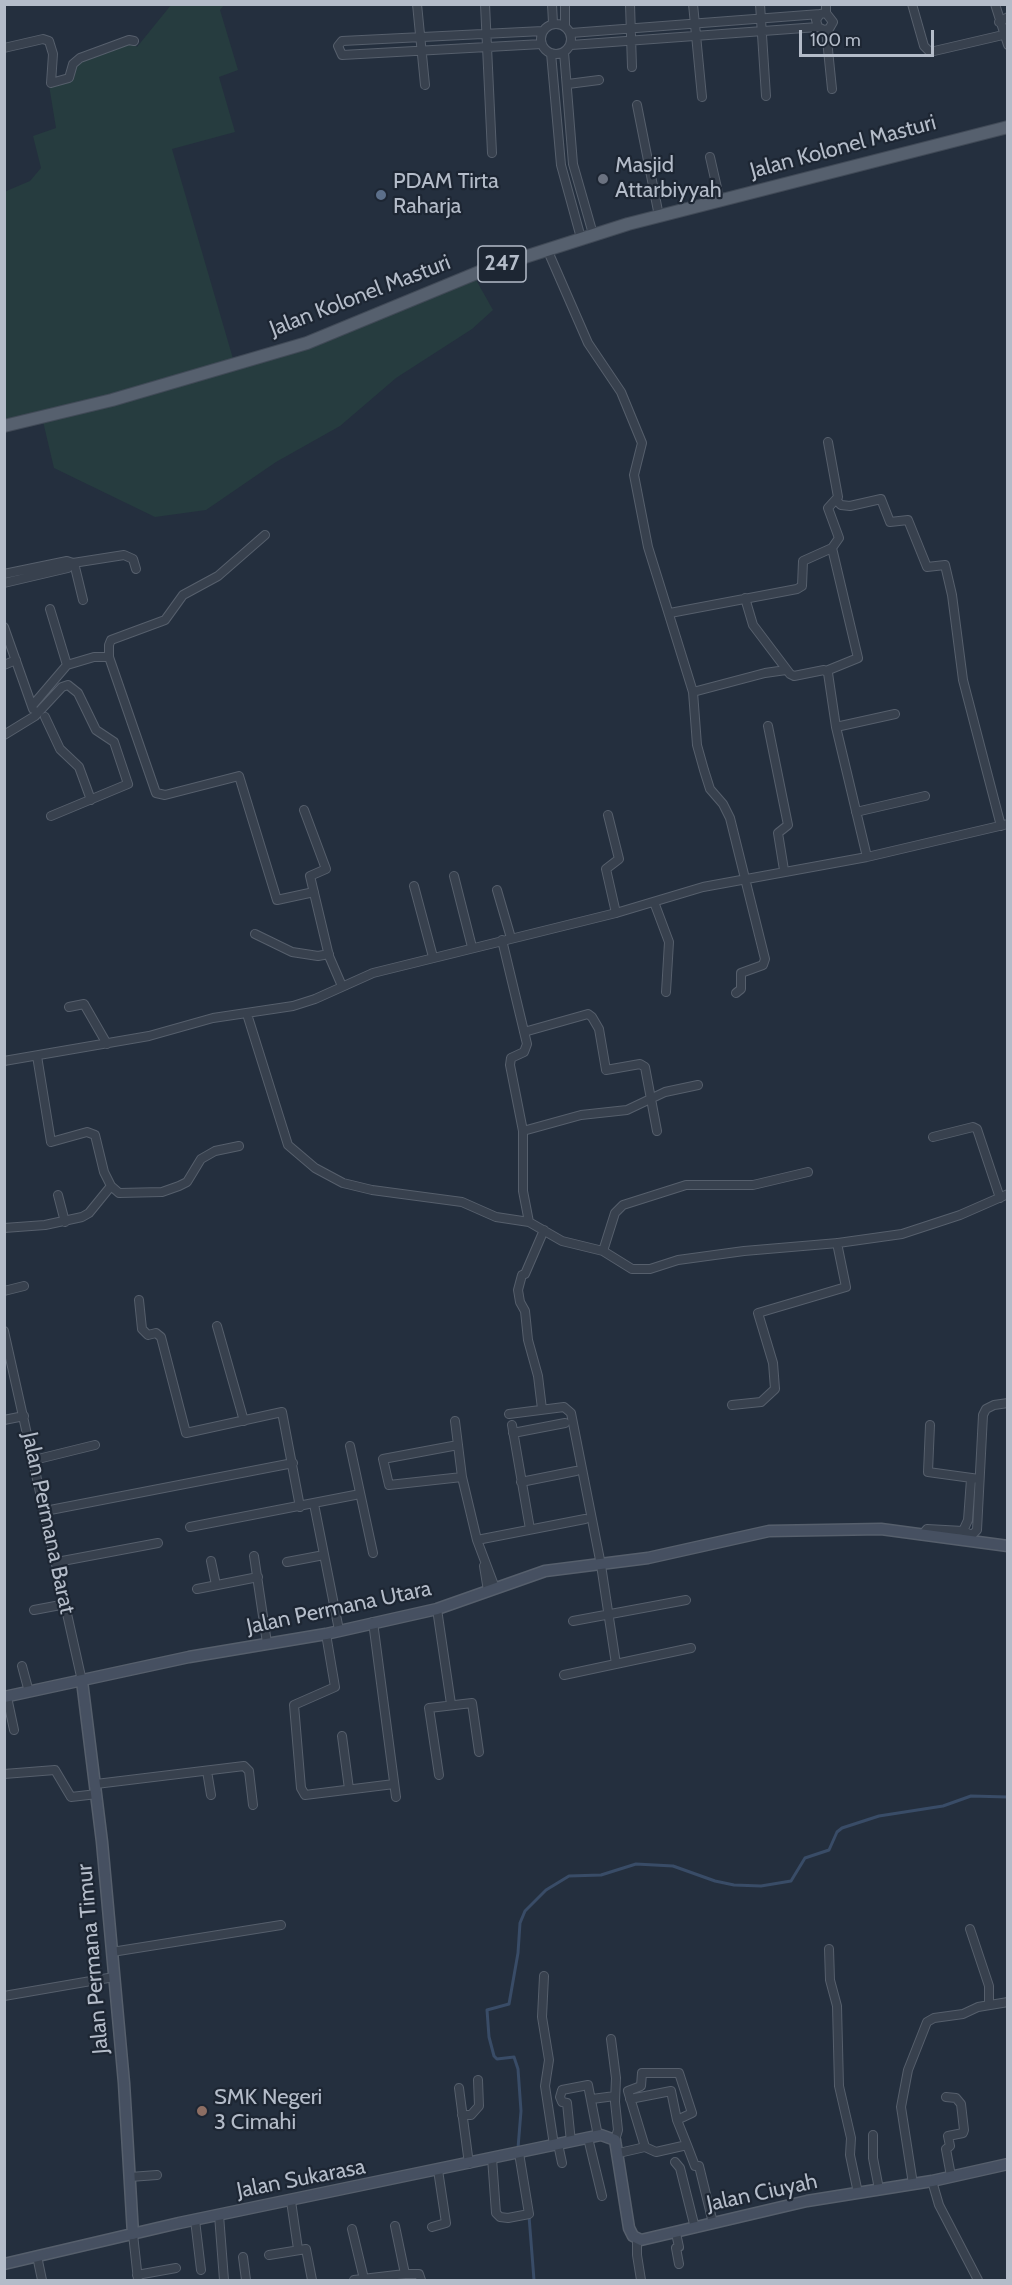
<!DOCTYPE html>
<html>
<head>
<meta charset="utf-8">
<style>
	body { margin:0 }
	#map { position:relative; width:1012px; height:2285px; overflow:hidden; background:#242f3e; font-family:Cabin,sans-serif }
	canvas { display:block }
	.frame { position:absolute; inset:0; border:6px solid #b4bcc9; pointer-events:none }
	.scale { position:absolute; left:799px; top:30px; width:135px; height:27px; box-sizing:border-box; border:3px solid #b4bcc9; border-top:0; padding-left:8px; font-size:18px; line-height:21px; white-space:nowrap; color:#b4bcc9; -webkit-text-stroke:4px #1d2633; paint-order:stroke }
</style>
</head>
<body>
<div id="map">
<canvas width="1012" height="2285"></canvas>
<div class="frame"></div>
<div class="scale">100 m</div>
</div>
<script>
const context = document.querySelector('canvas').getContext('2d');
context.lineJoin = 'round';
function fillPath(path, color) {
  context.fillStyle = color;
  context.fill(path, 'evenodd');
}
function poly(rows) {
  const path = new Path2D();
  for (const r of rows) {
    if (r.length === 3) {
      path.moveTo(r[0] + r[2], r[1]);
      path.arc(r[0], r[1], r[2], 0, 2 * Math.PI);
      continue;
    }
    path.moveTo(r[0], r[1]);
    for (let i = 2; i < r.length; i += 2) path.lineTo(r[i], r[i + 1]);
  }
  return path;
}
function strokePath(path, color, width, dash) {
  context.strokeStyle = color;
  context.lineWidth = width;
  context.lineCap = dash ? 'butt' : 'round';
  context.setLineDash(dash || []);
  context.stroke(path);
}
function label(font, color, halo, rows, align = 'center') {
  context.font = font + ' Cabin,sans-serif';
  context.lineWidth = 4.5;
  context.setLineDash([]);
  context.textBaseline = 'middle';
  context.strokeStyle = halo;
  context.fillStyle = color;
  for (const [text, x, y, turn = 0] of rows) {
    context.save();
    context.translate(x, y);
    context.rotate((+turn || 0) * Math.PI / 180);
    context.textAlign = isNaN(turn) ? turn : align;
    if (halo) context.strokeText(text, 0, 0);
    context.fillText(text, 0, 0);
    context.restore();
  }
}
fillPath(poly([
	[171,5,224,5,220,10,238,70,219,77,235,132,172,149,236,369,475,278,493,310,472,329,396,378,340,426,276,462,206,510,155,517,54,468,41,413,5,421,4,192,30,181,41,168,33,136,56,128,49,85,74,79,76,62,133,43,137,47]
]), '#263c3f');
strokePath(poly([
	[518,2148,521,2111,518,2069,514,2057,497,2059,494,2056,489,2037,487,2010,509,2004,518,1953,520,1923,525,1911,546,1890,569,1876,601,1875,636,1864,673,1866,715,1881,734,1885,761,1886,791,1881,805,1858,829,1850,837,1832,842,1828,879,1816,943,1806,971,1796,1008,1797],
	[529,2216,534,2280]
]), '#394c67', 3);
const street = poly([
	[417,4,425,85],
	[485,4,492,153],
	[552,4,553,23],
	[630,4,632,67],
	[693,4,702,97],
	[760,4,766,96],
	[826,4,826,13,833,22,829,29,824,30,818,27,816,20,820,14,826,13],
	[912,4,924,46,930,52,1003,35],
	[995,4,1008,45],
	[999,22,1008,17],
	[556,39,15],
	[565,26,565,4],
	[826,30,832,89],
	[571,33,820,14],
	[542,44,342,55,338,46,342,41,543,31],
	[571,45,818,27],
	[4,48,43,39,49,41,53,54,51,83,69,78,73,64,80,58,129,40,134,41],
	[564,52,573,164,593,234],
	[551,53,561,165,581,238],
	[568,84,599,80],
	[637,105,659,216],
	[710,157,720,201],
	[547,249,588,343,621,392,642,443,634,475,648,547,693,692,697,745,704,770,710,789,723,804,730,818,765,959,763,965,741,973,741,989,736,993],
	[837,501,841,505,850,506,881,499,890,522,908,520,927,567,945,565,952,595,963,680,1001,826],
	[265,535,218,576,183,595,165,620,111,640,109,645,109,657,156,793,165,795,239,776,277,900,314,892],
	[73,563,124,555,133,559,136,569],
	[74,563,83,600],
	[4,574,67,561,73,563,68,568,4,583],
	[745,598,753,625,790,674,794,676,824,670,828,673,836,727,867,857],
	[50,609,67,665],
	[670,613,797,589,802,586,803,561,832,548,839,538,828,508,838,497,828,442],
	[4,627,33,709],
	[4,665,16,660],
	[826,671,858,658,832,548],
	[693,692,765,673,786,670],
	[32,706,67,665,94,657,109,657],
	[45,717,60,749,79,767,91,800],
	[768,726,788,825,778,833,784,870],
	[836,727,895,714],
	[4,735,35,716,62,687,68,685,78,693,96,730,114,742,128,784,51,816],
	[304,810,326,869,310,876,329,956,342,986],
	[856,812,925,796],
	[608,815,619,859,606,869,616,913],
	[454,876,472,947],
	[414,886,433,957],
	[497,890,511,938],
	[654,902,669,942,666,992],
	[255,934,292,952,318,956,329,954],
	[502,940,527,1044,524,1052,511,1058,510,1065,523,1131,523,1191,529,1222],
	[69,1007,84,1004,107,1044],
	[247,1014,288,1145,315,1168,343,1183,372,1190,462,1202,496,1217,529,1222,562,1241,603,1251,632,1269,650,1269,678,1260,744,1251,838,1243,902,1234,960,1215,1008,1194],
	[524,1032,588,1014,592,1017,599,1029,606,1070,640,1064,645,1067,657,1131],
	[37,1056,51,1142,87,1132,95,1135,104,1172,111,1186,119,1193,162,1192,179,1186,187,1182,201,1159,215,1151,239,1146],
	[4,1061,149,1036,213,1018,293,1006,315,999,373,973,616,913,703,887,867,857,1008,824],
	[523,1131,581,1115,627,1110,665,1092,698,1085],
	[933,1137,973,1127,977,1129,1000,1198],
	[58,1195,65,1222],
	[4,1228,45,1225,82,1217,89,1213,111,1186],
	[603,1251,615,1213,623,1205,686,1185,753,1185,808,1172],
	[4,1291,24,1286],
	[139,1300,142,1329,148,1335,156,1333,161,1337,186,1433,282,1412,300,1507],
	[217,1326,244,1421],
	[4,1331,82,1681],
	[732,1405,761,1402,775,1389,773,1363,758,1313,846,1287,837,1243],
	[542,1409,538,1376,528,1340,525,1311,520,1302,518,1290,522,1275,525,1274,544,1230],
	[509,1414,564,1407,571,1413,601,1565,616,1664],
	[4,1420,24,1416],
	[455,1421,462,1477,477,1540,495,1588],
	[512,1425,530,1529],
	[930,1425,928,1472,979,1479],
	[513,1433,565,1423],
	[458,1445,383,1459,389,1485,462,1477],
	[350,1446,373,1553],
	[34,1460,95,1445],
	[521,1482,576,1471],
	[314,1504,339,1630],
	[45,1511,293,1463],
	[190,1527,360,1494],
	[963,1531,968,1520,971,1479],
	[922,1535,927,1529,963,1531,972,1535,977,1530,983,1415,986,1409,994,1405,1008,1403],
	[477,1540,585,1519],
	[254,1556,267,1643],
	[211,1561,216,1585],
	[57,1562,158,1543],
	[287,1562,324,1555],
	[484,1566,488,1591],
	[197,1589,258,1577],
	[437,1609,451,1704],
	[34,1610,66,1604],
	[573,1621,686,1600],
	[373,1622,396,1797],
	[326,1634,335,1687,294,1705,301,1788,305,1795,394,1784],
	[22,1666,29,1692],
	[564,1675,691,1648],
	[7,1697,14,1730],
	[342,1736,349,1789],
	[207,1771,211,1795],
	[4,1774,55,1770,71,1797,97,1794],
	[439,1775,429,1708,472,1703,479,1752],
	[96,1784,244,1766,249,1771,253,1805],
	[970,1929,989,1986,989,2005],
	[829,1949,830,1980,837,2006,839,2086,851,2138,850,2155,858,2193],
	[112,1952,281,1925],
	[544,1976,542,2017,549,2060,545,2086,554,2145],
	[4,1996,114,1977],
	[611,2039,616,2078,615,2102,618,2130,615,2140],
	[459,2088,469,2164],
	[946,2097,956,2098,961,2104,964,2130,963,2133,948,2136,950,2146,946,2149,951,2176],
	[592,2099,615,2096],
	[462,2115,471,2115,479,2106,478,2080],
	[873,2135,873,2158,879,2189],
	[588,2138,602,2196],
	[571,2142,567,2103,562,2102,560,2097,562,2090,588,2085,598,2136],
	[558,2144,562,2163],
	[687,2145,695,2166,699,2166,713,2223],
	[645,2147,628,2091,641,2086,642,2073,679,2073,692,2113,677,2120],
	[619,2153,645,2147,656,2152,687,2145,677,2120,671,2091,630,2099],
	[492,2158,496,2213,500,2217,508,2218,529,2214,519,2153],
	[675,2162,680,2168,695,2228],
	[130,2177,157,2175],
	[932,2181,939,2205,978,2280],
	[913,2184,901,2107,908,2070,927,2022,934,2018,963,2014,978,2007,1008,2002],
	[291,2201,298,2249],
	[219,2215,224,2280],
	[195,2220,201,2270],
	[395,2226,405,2274],
	[432,2227,446,2223,438,2170],
	[352,2229,364,2279],
	[676,2233,679,2247,676,2248,679,2264],
	[133,2234,138,2280],
	[637,2239,637,2255,641,2280],
	[269,2255,306,2249,312,2280],
	[37,2256,42,2280],
	[243,2257,246,2280],
	[137,2275,176,2268],
	[354,2280,405,2274,419,2274,421,2280]
]);
const secondary = poly([
	[82,1681,102,1842,124,2083,133,2234],
	[4,1697,189,1657,326,1634,437,1609,545,1571,648,1558,769,1531,881,1529,1008,1546],
	[4,2264,179,2223,601,2135,615,2140,629,2228,633,2236,641,2240,807,2201,932,2181,1008,2164]
]);
const primary = poly([
	[4,426,112,400,307,343,484,270,628,224,1008,127]
]);
strokePath(street, '#565f6c', 10);
strokePath(secondary, '#565f6c', 13);
strokePath(primary, '#414a57', 14);
strokePath(street, '#38414e', 8);
strokePath(secondary, '#465061', 10);
strokePath(primary, '#56606e', 12);
for (const [x, y, r, color] of [
	[603,179,6,"#6b7280"],
	[381,195,6,"#5c6f8a"],
	[202,2111,6,"#8d6e63"]
]) {
  const dot = new Path2D();
  dot.arc(x, y, r, 0, 2 * Math.PI);
  context.fillStyle = color;
  context.fill(dot);
  strokePath(dot, '#1d2633', 2);
}
for (const [x, y, w] of [
	[502,264,48]
]) {
  const box = new Path2D();
  box.roundRect(x - w / 2, y - 18, w, 36, 4.5);
  context.fillStyle = '#1d2633';
  context.fill(box);
  strokePath(box, '#b4bcc9', 1.5);
}
label('bold 21px', '#b4bcc9', null, [
	["247",502,264]
]);
label('22px', '#b4bcc9', '#1d2633', [
	["Jalan Kolonel Masturi",843,147,-15],
	["Jalan Kolonel Masturi",360,296,-21],
	["Jalan Permana Barat",48,1523,78],
	["Jalan Permana Utara",339,1608,-12],
	["Jalan Permana Timur",93,1959,-95],
	["Jalan Sukarasa",301,2179,-11],
	["Jalan Ciuyah",762,2193,-12]
]);
label('22px', '#b4bcc9', '#1d2633', [
	["Masjid",615,166],
	["Attarbiyyah",615,191],
	["PDAM Tirta",393,182],
	["Raharja",393,207],
	["SMK Negeri",214,2098],
	["3 Cimahi",214,2123]
], 'left');
</script>
</body>
</html>
